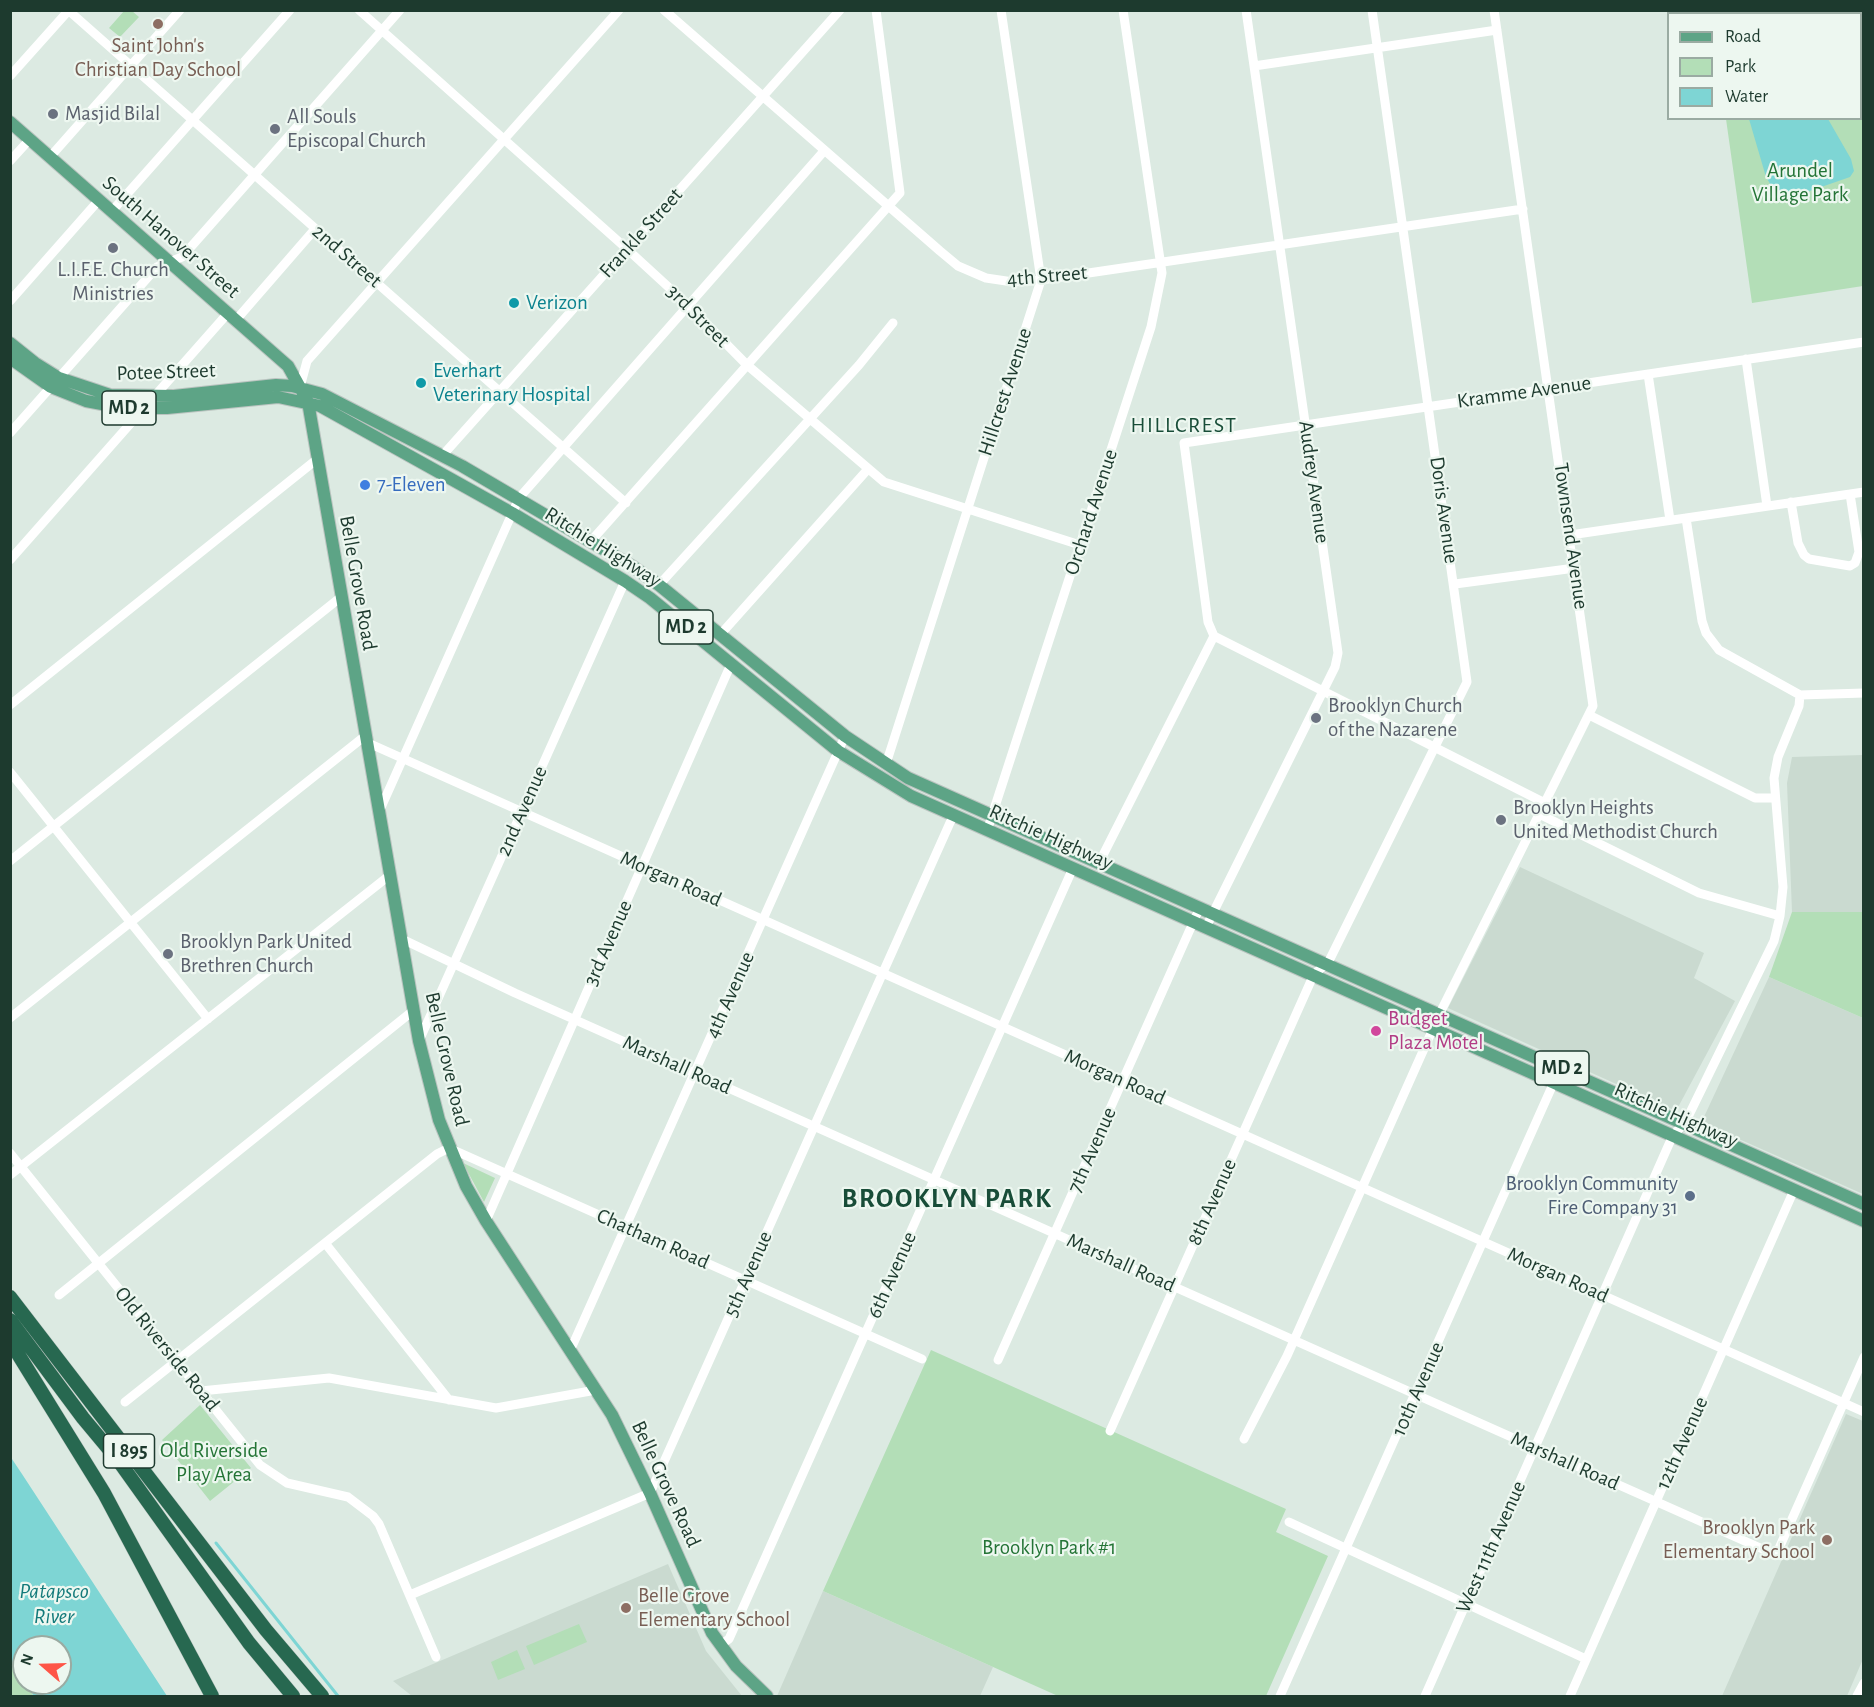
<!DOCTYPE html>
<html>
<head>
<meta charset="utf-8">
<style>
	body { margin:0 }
	#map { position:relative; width:1874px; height:1707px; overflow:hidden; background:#dceae2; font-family:"Alegreya Sans",sans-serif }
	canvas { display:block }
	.frame { position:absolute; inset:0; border:12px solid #1d3a2e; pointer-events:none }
	.legend { position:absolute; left:1667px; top:12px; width:195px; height:108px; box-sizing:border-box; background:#edf7f0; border:2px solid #9aaba2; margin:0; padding:8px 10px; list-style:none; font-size:18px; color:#1d3a2e }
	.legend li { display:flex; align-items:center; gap:12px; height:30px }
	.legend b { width:30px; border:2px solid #9aaba2 }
	.north { position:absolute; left:12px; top:1635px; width:60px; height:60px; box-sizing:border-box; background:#edf7f0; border:2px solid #9aaba2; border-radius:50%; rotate:290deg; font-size:16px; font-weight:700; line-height:24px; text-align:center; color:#1d3a2e }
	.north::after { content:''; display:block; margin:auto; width:21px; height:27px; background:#fe5547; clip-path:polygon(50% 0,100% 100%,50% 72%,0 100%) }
</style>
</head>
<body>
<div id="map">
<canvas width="1874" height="1707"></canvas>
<div class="frame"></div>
<ul class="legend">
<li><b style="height:8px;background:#5da486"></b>Road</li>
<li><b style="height:16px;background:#b3deb7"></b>Park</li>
<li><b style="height:16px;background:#7ed5d4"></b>Water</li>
</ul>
<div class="north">N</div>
</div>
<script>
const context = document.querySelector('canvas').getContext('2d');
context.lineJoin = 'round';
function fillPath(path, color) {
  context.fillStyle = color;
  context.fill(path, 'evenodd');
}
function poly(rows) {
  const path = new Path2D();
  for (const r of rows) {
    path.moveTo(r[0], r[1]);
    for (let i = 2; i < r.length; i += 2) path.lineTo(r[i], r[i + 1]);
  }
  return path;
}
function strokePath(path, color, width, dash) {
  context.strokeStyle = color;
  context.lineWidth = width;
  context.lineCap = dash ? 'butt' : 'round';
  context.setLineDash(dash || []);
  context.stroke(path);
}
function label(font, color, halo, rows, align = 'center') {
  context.font = font + ' "Alegreya Sans",sans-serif';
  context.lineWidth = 4.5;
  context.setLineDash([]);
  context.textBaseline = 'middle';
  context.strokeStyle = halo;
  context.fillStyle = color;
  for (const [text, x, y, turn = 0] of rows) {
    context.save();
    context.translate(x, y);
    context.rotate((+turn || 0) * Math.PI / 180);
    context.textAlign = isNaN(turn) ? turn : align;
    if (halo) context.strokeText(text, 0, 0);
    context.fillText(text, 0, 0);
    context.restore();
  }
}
fillPath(poly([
	[1863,755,1863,912,1792,912,1787,783,1792,757],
	[1520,867,1704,953,1694,978,1735,1001,1676,1111,1448,1008],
	[1769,977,1863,1018,1863,1194,1705,1124,1703,1119],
	[1846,1414,1863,1421,1863,1659,1847,1696,1722,1696],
	[668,1564,706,1651,742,1696,412,1696,393,1681],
	[823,1591,993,1667,980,1696,777,1696]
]), '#cadad0');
fillPath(poly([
	[124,11,132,11,139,17,120,37,109,28],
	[1711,11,1863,11,1863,286,1752,303,1726,119,1860,118,1860,14,1711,14],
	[1792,912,1863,912,1863,1018,1769,977],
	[463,1163,495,1178,484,1202],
	[931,1350,1286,1509,1276,1532,1328,1556,1266,1696,1058,1696,823,1591],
	[200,1405,251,1468,210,1501,162,1440],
	[579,1624,587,1642,534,1665,526,1646],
	[517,1650,525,1669,498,1680,491,1662],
	[10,1661,24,1683,34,1696,11,1696]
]), '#b3deb7');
fillPath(poly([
	[1749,119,1828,119,1851,159,1854,171,1850,177,1801,194,1775,192,1766,177],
	[10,1456,22,1474,167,1696,34,1696,25,1683,60,1683,60,1647,24,1647,24,1681,11,1661]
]), '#7ed5d4');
strokePath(poly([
	[216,1543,338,1696]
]), '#7ed5d4', 3);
const major = poly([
	[10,122,288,366,308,402,419,1041,439,1120,466,1186,486,1221,612,1415,650,1493,712,1633,736,1666,767,1696],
	[10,343,35,363,59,378,110,395,174,396,276,385,292,386,322,394,462,466,632,566,659,585,845,736,908,778,1864,1204],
	[10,358,51,387,86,401,123,408,167,408,278,397,320,406,512,513,625,581,650,598,838,751,911,796,1864,1221]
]);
const highway = poly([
	[10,1297,266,1630,322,1696],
	[10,1320,83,1418,118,1460,249,1643,293,1696],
	[10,1341,104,1493,212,1696]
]);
strokePath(major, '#bbc4c0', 14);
strokePath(highway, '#bbc4c0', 15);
strokePath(poly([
	[68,10,626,503],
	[359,10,627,249,688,305,746,364,884,482,1080,545],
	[664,10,940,251,958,266,986,278,1013,282,1041,280,1523,209],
	[1254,66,1497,30],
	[10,76,69,10],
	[50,157,180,10],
	[10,161,30,139],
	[112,211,290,10],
	[10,301,99,200],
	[236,320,315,229],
	[1746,359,1767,506],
	[1648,374,1670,520],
	[300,387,307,361,619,10],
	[10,433,157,267,182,257,400,10],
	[442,456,840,10],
	[1791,502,1798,543,1804,555,1809,559,1850,566,1855,563,1859,552,1850,494],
	[1686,518,1702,621,1706,633,1719,650,1800,695,1864,693],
	[1570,535,1864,492],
	[591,541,900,193,876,10],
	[10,560,228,313],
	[1455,584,1575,568],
	[659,585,859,365,893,323],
	[720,635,868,469],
	[1214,636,1545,803],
	[10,705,316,460],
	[1589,715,1755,798,1775,798],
	[366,742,1864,1412],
	[886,764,1041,280,1001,10],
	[10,772,208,1019],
	[379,812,519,498,824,151],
	[1539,814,1699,893,1780,916],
	[987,831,1151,327,1162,273,1123,10],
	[10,861,341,597],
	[1099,863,1214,636,1208,622,1184,443,1864,342],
	[1206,927,1335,667,1338,653,1246,10],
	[402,939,515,993,1776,1555,1864,1357],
	[10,1018,365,736],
	[419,1041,625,581],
	[10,1153,260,1465,287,1483,348,1497,373,1516,379,1524,436,1657],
	[10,1175,390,875],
	[486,1221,731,664],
	[325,1243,449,1400],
	[59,1295,414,1010],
	[570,1351,845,736],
	[998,1360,1200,907],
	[201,1391,329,1378,496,1408,596,1390],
	[125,1402,437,1154,449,1148,922,1359],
	[1110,1431,1314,974,1328,963,1467,682,1372,10],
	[1244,1439,1287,1356,1440,1013,1593,706,1494,10],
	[1289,1522,1586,1659],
	[410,1595,650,1493,953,816],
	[720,1645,729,1639,1073,868],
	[1280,1696,1554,1082],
	[1425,1696,1673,1135,1685,1123,1774,941,1780,916,1783,887,1774,778,1778,757,1799,706,1800,695],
	[1570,1696,1794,1190],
	[1857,1696,1864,1683]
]), '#fff', 9);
strokePath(major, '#5da486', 12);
strokePath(highway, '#276850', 14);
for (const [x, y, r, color] of [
	[158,24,6,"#8d6e63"],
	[53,114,6,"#6b7280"],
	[275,129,6,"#6b7280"],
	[113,248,6,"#6b7280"],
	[514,303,6,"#0f9aa8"],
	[421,383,6,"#0f9aa8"],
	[365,485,6,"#3f7fe0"],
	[1316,718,6,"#6b7280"],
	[1501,820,6,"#6b7280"],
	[168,954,6,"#6b7280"],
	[1376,1031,6,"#d1479c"],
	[1690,1196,6,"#5c6f8a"],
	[1827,1540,6,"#8d6e63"],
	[626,1608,6,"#8d6e63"]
]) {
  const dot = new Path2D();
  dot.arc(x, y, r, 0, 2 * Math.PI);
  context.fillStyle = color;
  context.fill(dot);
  strokePath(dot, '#edf7f0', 2);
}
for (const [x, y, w] of [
	[129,408,54],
	[686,627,54],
	[1562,1068,54],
	[129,1451,51]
]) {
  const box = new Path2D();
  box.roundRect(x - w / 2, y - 17, w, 34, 4.5);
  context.fillStyle = '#edf7f0';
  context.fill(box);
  strokePath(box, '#1d3a2e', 1.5);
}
label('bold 20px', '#1d3a2e', null, [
	["MD 2",129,408],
	["MD 2",686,627],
	["MD 2",1562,1068],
	["I 895",129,1451]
]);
label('21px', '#785e54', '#edf7f0', [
	["Saint John's",158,46],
	["Christian Day School",158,70],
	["Brooklyn Park",1815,1528,"right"],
	["Elementary School",1815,1552,"right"],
	["Belle Grove",638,1596,"left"],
	["Elementary School",638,1620,"left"]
]);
label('21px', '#5b616d', '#edf7f0', [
	["Masjid Bilal",65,114],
	["All Souls",287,117],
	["Episcopal Church",287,141],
	["L.I.F.E. Church",113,270,"center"],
	["Ministries",113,294,"center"],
	["Brooklyn Church",1328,706],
	["of the Nazarene",1328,730],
	["Brooklyn Heights",1513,808],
	["United Methodist Church",1513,832],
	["Brooklyn Park United",180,942],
	["Brethren Church",180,966]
], 'left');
label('21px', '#247436', '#edf7f0', [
	["Arundel",1800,171],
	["Village Park",1800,195],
	["Old Riverside",214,1451],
	["Play Area",214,1475],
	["Brooklyn Park #1",1049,1548]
]);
label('21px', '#1d3a2e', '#edf7f0', [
	["Frankle Street",641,233,-48],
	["South Hanover Street",171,237,41],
	["2nd Street",347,256,41],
	["4th Street",1047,276,-5],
	["3rd Street",698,316,45],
	["Potee Street",166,372,-2],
	["Hillcrest Avenue",1005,392,-72],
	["Kramme Avenue",1524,392,-8],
	["Audrey Avenue",1314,482,82],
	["Doris Avenue",1444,510,82],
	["Orchard Avenue",1091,512,-72],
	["Townsend Avenue",1571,536,82],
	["Ritchie Highway",603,547,32],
	["Belle Grove Road",358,583,80],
	["2nd Avenue",522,811,-66],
	["Ritchie Highway",1051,837,24],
	["Morgan Road",671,879,24],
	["3rd Avenue",608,943,-66],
	["4th Avenue",730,995,-66],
	["Belle Grove Road",447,1059,77],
	["Marshall Road",677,1065,24],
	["Morgan Road",1115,1077,24],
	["Ritchie Highway",1676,1115,24],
	["7th Avenue",1092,1150,-66],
	["8th Avenue",1212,1202,-66],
	["Chatham Road",653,1239,24],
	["Marshall Road",1121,1263,24],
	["5th Avenue",748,1274,-66],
	["6th Avenue",892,1275,-66],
	["Morgan Road",1558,1275,24],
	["Old Riverside Road",167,1349,51],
	["10th Avenue",1418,1389,-66],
	["12th Avenue",1682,1443,-66],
	["Marshall Road",1565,1461,24],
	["Belle Grove Road",666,1484,65],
	["West 11th Avenue",1491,1547,-66]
]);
label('21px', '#0d838f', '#edf7f0', [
	["Verizon",526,303],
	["Everhart",433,371],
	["Veterinary Hospital",433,395]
], 'left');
label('21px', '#366cbe', '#edf7f0', [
	["7-Eleven",377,485]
], 'left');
label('21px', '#b23c85', '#edf7f0', [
	["Budget",1388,1019],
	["Plaza Motel",1388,1043]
], 'left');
label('21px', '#4e5e75', '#edf7f0', [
	["Brooklyn Community",1678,1184],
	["Fire Company 31",1678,1208]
], 'right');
context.letterSpacing = '1.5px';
label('22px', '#184d38', '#edf7f0', [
	["HILLCREST",1184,425]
]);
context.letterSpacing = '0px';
label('italic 22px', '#137a7a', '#edf7f0', [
	["Patapsco",54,1591],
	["River",54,1616]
]);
context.letterSpacing = '1.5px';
label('bold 27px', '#184d38', '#edf7f0', [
	["BROOKLYN PARK",947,1199]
]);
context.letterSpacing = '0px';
</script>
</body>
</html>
